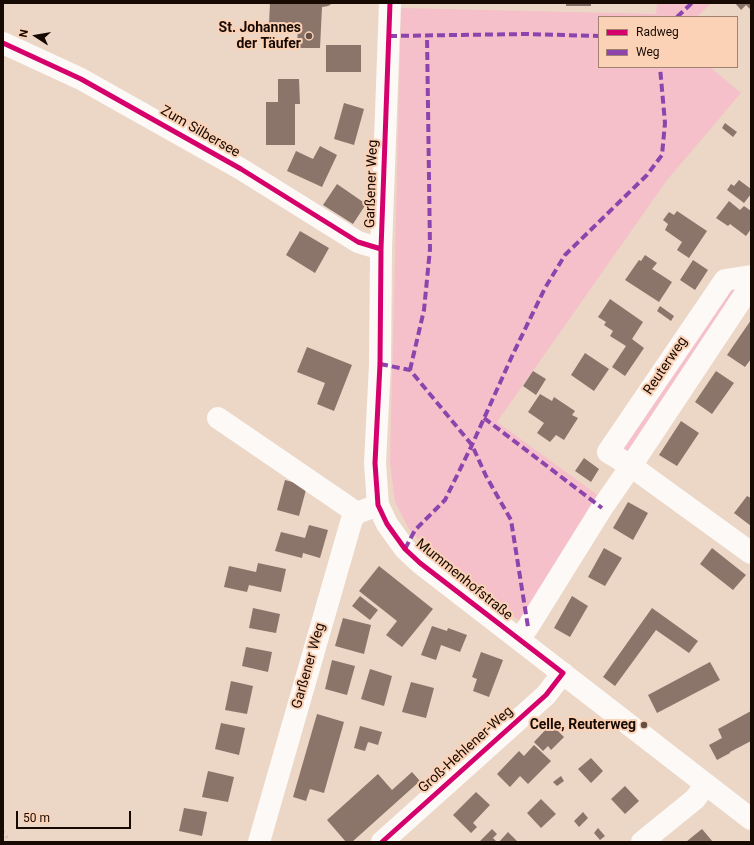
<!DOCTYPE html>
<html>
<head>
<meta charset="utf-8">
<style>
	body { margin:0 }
	#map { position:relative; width:754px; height:845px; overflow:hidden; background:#ecd6c6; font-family:Roboto,sans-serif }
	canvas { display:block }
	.frame { position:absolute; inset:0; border:4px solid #170a02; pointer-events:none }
	.legend { position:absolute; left:598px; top:16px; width:140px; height:52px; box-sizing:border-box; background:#fcd2b6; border:1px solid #a0826e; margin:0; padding:5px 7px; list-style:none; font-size:12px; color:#170a02 }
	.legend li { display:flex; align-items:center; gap:8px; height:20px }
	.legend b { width:20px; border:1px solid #a0826e }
	.north { position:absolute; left:16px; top:16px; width:40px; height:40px; -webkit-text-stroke:3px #fcd2b6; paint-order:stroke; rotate:282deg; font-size:11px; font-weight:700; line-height:16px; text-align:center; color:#170a02 }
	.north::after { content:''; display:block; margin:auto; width:14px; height:18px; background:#170a02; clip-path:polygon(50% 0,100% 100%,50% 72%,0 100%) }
	.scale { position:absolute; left:16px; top:811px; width:115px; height:18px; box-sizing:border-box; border:2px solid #170a02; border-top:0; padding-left:5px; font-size:12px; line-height:14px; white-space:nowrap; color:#170a02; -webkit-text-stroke:3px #fcd2b6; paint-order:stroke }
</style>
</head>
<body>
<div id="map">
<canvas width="754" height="845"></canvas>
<div class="frame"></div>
<ul class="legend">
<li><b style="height:5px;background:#d6006c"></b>Radweg</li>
<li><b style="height:5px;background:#8e44ad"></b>Weg</li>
</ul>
<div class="north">N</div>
<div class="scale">50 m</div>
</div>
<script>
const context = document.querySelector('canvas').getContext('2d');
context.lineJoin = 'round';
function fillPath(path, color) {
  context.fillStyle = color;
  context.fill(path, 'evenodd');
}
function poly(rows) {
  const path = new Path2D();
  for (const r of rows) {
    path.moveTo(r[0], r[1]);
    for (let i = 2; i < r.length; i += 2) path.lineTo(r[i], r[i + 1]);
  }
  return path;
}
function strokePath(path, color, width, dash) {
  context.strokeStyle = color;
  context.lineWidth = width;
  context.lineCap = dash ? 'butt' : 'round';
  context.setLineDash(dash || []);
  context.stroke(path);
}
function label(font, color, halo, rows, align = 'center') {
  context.font = font + ' Roboto,sans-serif';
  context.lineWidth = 4;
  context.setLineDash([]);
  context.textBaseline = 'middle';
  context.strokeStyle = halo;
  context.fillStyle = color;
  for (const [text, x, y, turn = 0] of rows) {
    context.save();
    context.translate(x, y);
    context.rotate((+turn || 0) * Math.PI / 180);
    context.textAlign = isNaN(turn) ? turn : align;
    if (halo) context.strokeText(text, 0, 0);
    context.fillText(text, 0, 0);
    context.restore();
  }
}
fillPath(poly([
	[657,3,711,3,697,17,599,17,599,67,710,67,741,93,667,180,497,422,599,496,521,622,425,547,409,529,395,502,390,463,401,8,656,14],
	[730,282,740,290,629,455,618,448]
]), '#f5c0c9');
fillPath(poly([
	[270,3,333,3,328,6,322,7,320,48,297,48,298,25,269,24],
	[566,3,591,3,591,6,566,6],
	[735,3,751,3,751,10,746,5,741,10],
	[326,45,361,45,361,72,326,72],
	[278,79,299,79,300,104,295,104,295,145,266,145,266,102,278,102],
	[344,103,364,109,354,145,334,139],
	[725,123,737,132,733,137,722,128],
	[320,146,337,155,322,187,287,171,296,151,313,159],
	[739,180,751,189,751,194,744,203,727,190,731,184,734,186],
	[337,184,366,204,353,224,323,205],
	[729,201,740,210,744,206,751,211,751,229,746,236,730,224,728,226,716,218],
	[677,211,707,231,689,258,677,250,682,242,665,230,668,224,663,220,669,212,674,215],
	[300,231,329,248,315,273,286,255],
	[645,255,657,263,652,269,672,282,659,302,625,280,639,260,641,261],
	[693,260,708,270,695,290,680,280],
	[610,299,643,322,632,339,644,348,625,376,612,367,626,346,610,336,613,331,604,325,606,322,598,317],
	[660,306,674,316,671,321,657,311],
	[751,320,751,359,745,367,727,355],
	[307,347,352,365,334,411,317,404,325,383,297,372],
	[585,353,609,369,594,391,571,375],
	[533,371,546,379,536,395,523,386],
	[716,371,734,383,712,414,695,402],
	[540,394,552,401,554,397,575,411,572,415,578,418,564,440,556,435,550,442,537,433,544,423,528,412],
	[681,421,699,433,677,466,659,455],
	[584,458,599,469,591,482,575,471],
	[285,480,307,486,299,516,277,510],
	[747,496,751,498,751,526,734,513],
	[628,502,648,513,633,540,613,528],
	[309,525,328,530,320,558,303,553,302,558,275,551,281,532,305,538],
	[604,548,622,558,605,586,588,577],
	[712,548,746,575,733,590,700,564],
	[258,563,286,569,281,592,249,585,247,592,224,587,229,566,256,572],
	[379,566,433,609,402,647,386,635,397,621,359,591],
	[360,596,378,610,370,620,352,606],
	[572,596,588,606,570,637,554,628],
	[253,608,280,614,276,633,249,628],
	[652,608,698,641,689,653,656,630,615,686,603,677],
	[343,618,371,625,364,654,335,646],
	[432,626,447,631,448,628,467,635,460,652,441,645,436,660,421,655],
	[246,647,272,652,268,672,242,666],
	[481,652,503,660,489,697,473,691,477,679,472,677],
	[332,660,355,666,347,695,325,689],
	[710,662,720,680,657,713,648,695],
	[370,669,392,676,384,706,361,699],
	[231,681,253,686,247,714,225,710],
	[411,682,434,688,426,718,402,712],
	[751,711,751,741,730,752,730,753,717,760,709,745,722,738,718,729],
	[317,714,344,722,324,793,310,789,306,801,293,797],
	[221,723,245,728,239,755,215,749],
	[551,724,564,737,551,750,548,746,543,751,534,742],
	[360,726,382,732,378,745,368,742,365,751,354,748],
	[534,745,551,761,528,784,520,776,510,787,497,774,519,751,524,756],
	[591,758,603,771,591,783,578,769],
	[208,771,234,777,228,802,202,797],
	[412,772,420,781,352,842,346,842,327,820,378,774,392,790],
	[561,776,564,781,557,786,553,782],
	[625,786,639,801,625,814,611,799],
	[476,792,490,805,473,823,477,827,471,833,453,815],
	[541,799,556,814,541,828,527,813],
	[184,808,207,812,202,836,179,831],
	[583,812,588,818,579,827,574,821],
	[598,828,605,836,600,840,594,833],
	[492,829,497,834,493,838,497,842,479,842],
	[702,829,713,842,686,842,692,837],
	[508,832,518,842,499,842]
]), '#8b756a');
strokePath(poly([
	[390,3,381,249,380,364,375,463,378,505,387,524,405,549,420,563,751,819],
	[3,43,81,79,241,169,358,242,381,249],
	[751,276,725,280,608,452,631,466,751,553],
	[218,418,357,513],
	[519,639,528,627,602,508,631,466,751,285],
	[259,842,352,519,357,513,378,505],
	[382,842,546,695,563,673],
	[642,842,695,799,706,784]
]), '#fcf9f6', 22);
strokePath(poly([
	[3,831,10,842]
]), '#c9c3bf', 3, [2, 4]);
strokePath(poly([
	[677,17,692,3],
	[389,36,526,34,599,36],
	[380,364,410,370,472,445,486,476,511,520,528,627],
	[410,370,424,310,430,249,427,35],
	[484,418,602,508],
	[405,549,415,530,445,500,472,445,513,354,545,288,565,255,647,175,662,155,665,123,660,67]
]), '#8e44ad', 4, [8, 4]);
strokePath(poly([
	[3,43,81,79,241,169,358,242,381,249],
	[382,842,546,695,563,673,420,563,405,549,387,524,378,505,375,463,380,364,381,249,390,3]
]), '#d6006c', 5);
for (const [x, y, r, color] of [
	[309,36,4,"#625147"],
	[644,725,4,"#625147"]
]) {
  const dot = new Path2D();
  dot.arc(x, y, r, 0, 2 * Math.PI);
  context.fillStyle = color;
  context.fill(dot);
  strokePath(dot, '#fcd2b6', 1.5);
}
label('bold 14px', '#170a02', '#fcd2b6', [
	["St. Johannes",301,28],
	["der Täufer",301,44],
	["Celle, Reuterweg",636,725]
], 'right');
label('14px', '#170a02', '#fcd2b6', [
	["Zum Silbersee",200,132,30],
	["Garßener Weg",372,184,-88],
	["Reuterweg",666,366,-56],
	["Mummenhofstraße",464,580,39],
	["Garßener Weg",309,666,-74],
	["Groß-Hehlener-Weg",466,750,-42]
]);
</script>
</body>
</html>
